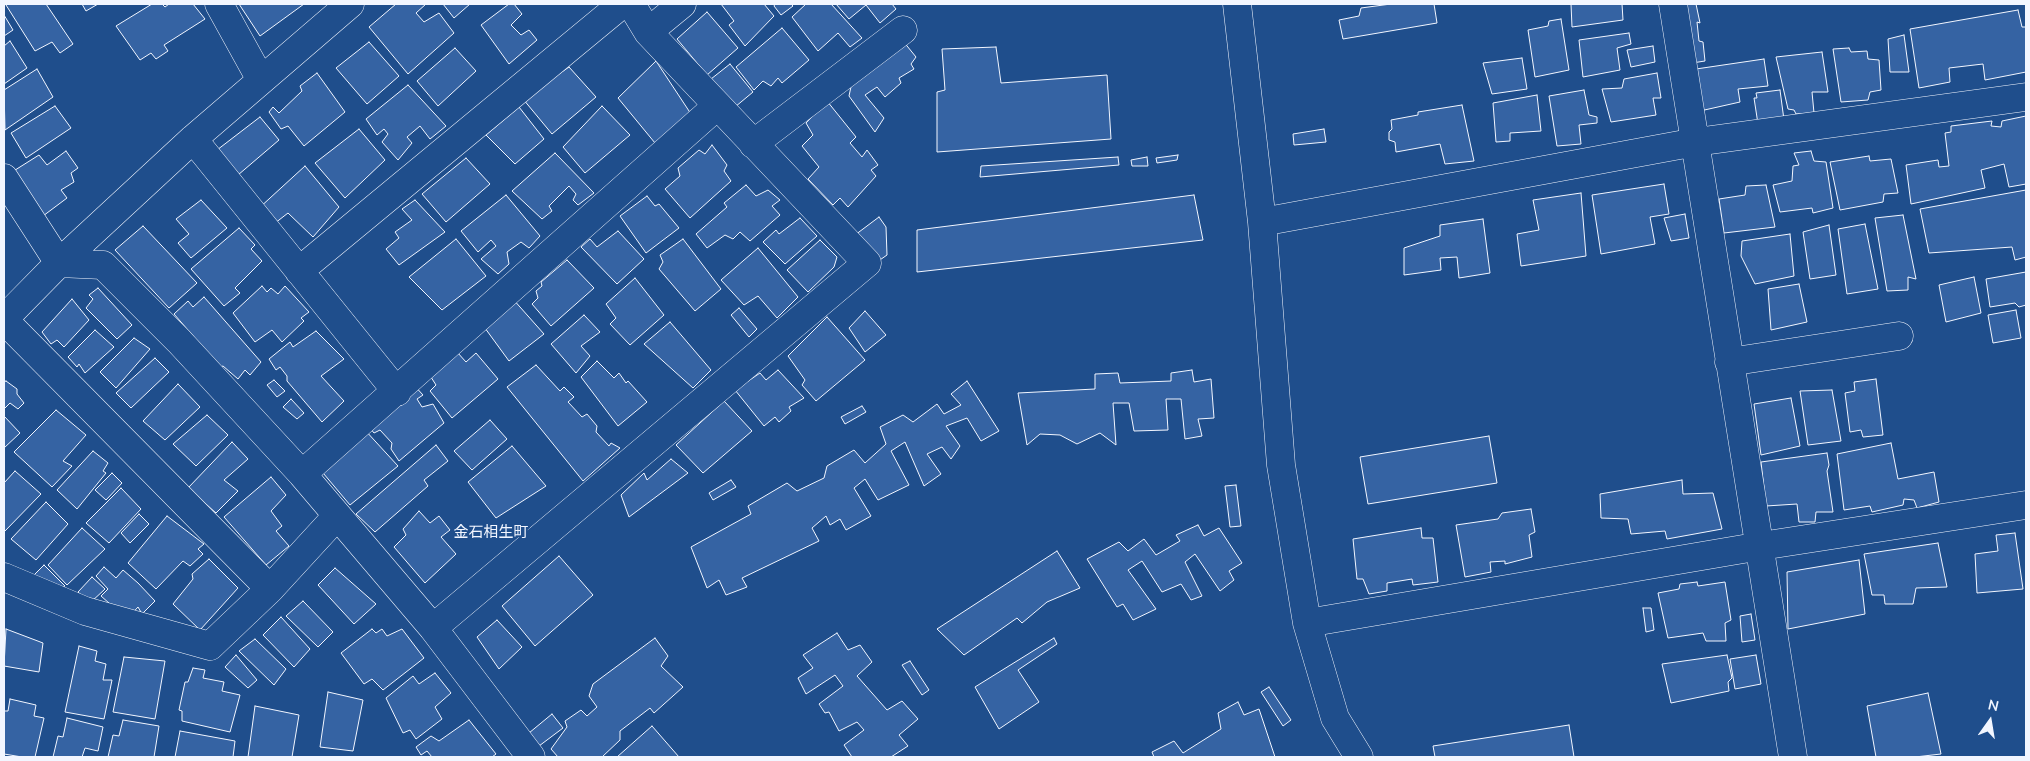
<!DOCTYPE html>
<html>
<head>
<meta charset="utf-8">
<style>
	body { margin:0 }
	#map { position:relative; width:2030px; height:761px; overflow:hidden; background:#1f4e8c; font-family:"Nunito Sans",sans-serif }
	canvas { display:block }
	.frame { position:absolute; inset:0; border:5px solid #f2f6ff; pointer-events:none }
	.north { position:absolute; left:1965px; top:696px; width:50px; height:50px; -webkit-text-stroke:4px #1f4e8c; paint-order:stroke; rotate:13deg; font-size:14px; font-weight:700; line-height:20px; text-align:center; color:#f2f6ff }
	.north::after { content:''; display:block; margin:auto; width:18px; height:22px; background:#f2f6ff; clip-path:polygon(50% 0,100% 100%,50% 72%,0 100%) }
</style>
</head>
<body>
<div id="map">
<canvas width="2030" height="761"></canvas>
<div class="frame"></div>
<div class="north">N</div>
</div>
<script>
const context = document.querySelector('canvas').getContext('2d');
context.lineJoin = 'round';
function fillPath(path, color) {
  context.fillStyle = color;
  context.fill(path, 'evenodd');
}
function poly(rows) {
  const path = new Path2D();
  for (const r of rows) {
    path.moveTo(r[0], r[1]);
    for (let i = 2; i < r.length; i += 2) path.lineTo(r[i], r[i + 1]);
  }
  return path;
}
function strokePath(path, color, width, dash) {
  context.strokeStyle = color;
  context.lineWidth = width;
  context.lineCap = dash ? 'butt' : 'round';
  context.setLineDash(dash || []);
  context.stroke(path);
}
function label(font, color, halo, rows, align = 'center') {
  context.font = font + ' "Nunito Sans","Noto Sans JP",sans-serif';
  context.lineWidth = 4;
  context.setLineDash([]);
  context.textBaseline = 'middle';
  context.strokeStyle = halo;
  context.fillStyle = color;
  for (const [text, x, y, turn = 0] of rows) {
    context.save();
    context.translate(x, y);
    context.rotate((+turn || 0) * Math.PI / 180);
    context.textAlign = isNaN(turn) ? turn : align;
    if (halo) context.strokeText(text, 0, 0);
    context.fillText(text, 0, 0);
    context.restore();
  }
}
const building = poly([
	[8,4,46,4,73,44,60,53,52,42,35,51,6,5,8,4],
	[82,4,98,4,86,11,82,4],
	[152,4,162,4,165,7,169,4,193,4,205,19,164,45,168,51,156,59,151,53,140,60,116,26,152,4],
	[239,4,304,4,260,36,239,4],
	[396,4,426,4,416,13,424,22,439,13,454,33,408,74,369,27,396,4],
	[443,4,470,4,454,18,443,4],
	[509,4,514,4,522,14,511,25,521,35,529,30,537,40,509,64,481,25,509,4],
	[721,4,764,4,774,16,745,46,729,25,734,21,721,4],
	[775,4,791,4,793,6,781,15,774,6,775,4],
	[806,4,831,4,862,38,850,47,838,33,818,51,792,17,806,4],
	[836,4,892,4,896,9,880,23,866,5,849,19,836,4],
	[1391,4,1434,4,1437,23,1343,39,1339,20,1359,16,1361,8,1391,4],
	[1571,4,1622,4,1623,20,1572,27,1571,4],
	[1682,4,1696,4,1700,23,1697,22,1699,41,1703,42,1705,61,1692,63,1682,4],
	[2018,10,2022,27,2026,27,2026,72,1985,80,1983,64,1949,68,1950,82,1919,88,1910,29,2018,10],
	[707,12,738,48,707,75,677,39,707,12],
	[4,15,13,30,4,36,4,15],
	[1561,19,1569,70,1535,77,1528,30,1548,26,1549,21,1561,19],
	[782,28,809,60,782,83,778,78,771,86,763,81,754,90,736,67,782,28],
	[1629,33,1631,44,1617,48,1620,70,1583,77,1579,40,1629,33],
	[1904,35,1909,72,1890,72,1888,39,1904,35],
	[10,41,27,68,4,84,4,46,10,41],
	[903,41,916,57,911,64,914,69,899,78,901,83,885,97,877,87,865,95,884,118,875,132,849,96,852,82,903,41],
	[369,42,399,76,367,104,336,68,369,42],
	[1653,46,1655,62,1631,67,1627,50,1653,46],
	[996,47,1001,83,1107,75,1111,139,937,152,937,92,945,90,942,49,996,47],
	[455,48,476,71,438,106,417,81,455,48],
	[1849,48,1851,52,1867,51,1868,59,1879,60,1881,90,1870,92,1868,100,1841,102,1833,49,1849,48],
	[1822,52,1828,92,1812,92,1814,113,1796,114,1794,110,1788,109,1776,57,1822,52],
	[1522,58,1527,89,1492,94,1483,63,1522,58],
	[1764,59,1768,86,1738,89,1740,102,1700,111,1696,69,1764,59],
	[656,61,691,114,655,143,618,98,656,61],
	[730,64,753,92,735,107,711,79,730,64],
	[569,67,596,97,552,134,523,99,569,67],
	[37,69,53,97,5,130,4,90,37,69],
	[317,73,345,112,304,146,288,126,281,129,269,112,273,107,279,113,302,91,300,86,317,73],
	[1657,73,1661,98,1653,98,1656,115,1611,122,1602,89,1622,88,1624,79,1657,73],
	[408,85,446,126,430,139,420,126,407,137,412,143,398,160,382,142,388,134,384,129,377,135,366,119,408,85],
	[1584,90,1589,115,1597,117,1597,123,1579,125,1581,144,1557,146,1549,96,1584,90],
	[1780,90,1784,120,1758,124,1754,98,1757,98,1756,93,1780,90],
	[1537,95,1541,131,1510,133,1510,141,1496,142,1493,103,1537,95],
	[827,101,856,137,850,143,862,157,867,150,878,165,871,170,876,176,848,207,840,198,833,205,808,179,819,167,802,146,813,135,806,123,827,101],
	[1462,105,1474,161,1445,164,1440,144,1396,152,1395,142,1389,140,1389,132,1392,129,1391,120,1418,115,1418,112,1462,105],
	[55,106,71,128,26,158,11,133,55,106],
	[602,106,630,135,585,173,563,147,602,106],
	[519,107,544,139,515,164,486,135,519,107],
	[2026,116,2026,184,2009,187,2004,164,1981,170,1985,188,1911,204,1906,165,1938,160,1939,167,1949,166,1945,133,1951,132,1951,126,1992,121,1991,126,2001,127,2002,121,2026,116],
	[260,117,279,140,238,175,217,150,260,117],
	[359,129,385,160,345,198,315,163,359,129],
	[1324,129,1326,142,1294,145,1293,134,1324,129],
	[712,145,727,165,724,171,731,181,690,218,665,189,680,176,678,168,699,150,705,154,712,145],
	[66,151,78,168,71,173,74,182,61,190,67,198,43,216,12,172,39,155,47,165,66,151],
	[1811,151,1814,161,1826,162,1833,208,1813,213,1812,208,1780,212,1773,185,1792,181,1793,166,1799,165,1794,153,1811,151],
	[555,153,594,193,578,205,573,200,576,194,569,186,549,206,552,211,542,219,512,191,555,153],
	[1178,155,1177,160,1157,163,1156,158,1178,155],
	[1869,156,1870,161,1891,159,1898,193,1884,194,1883,202,1840,210,1830,162,1869,156],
	[1118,157,1119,165,980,177,981,166,1118,157],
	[1147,157,1148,166,1132,166,1131,160,1147,157],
	[466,158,490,184,446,222,422,194,466,158],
	[305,166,339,207,313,237,288,213,270,227,258,209,305,166],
	[1664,184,1669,214,1650,217,1655,244,1601,254,1592,195,1664,184],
	[746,185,756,196,768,190,780,200,772,206,780,215,750,241,740,232,733,239,725,235,707,248,696,234,727,207,724,203,746,185],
	[1766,185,1775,227,1724,233,1719,199,1745,195,1746,186,1766,185],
	[2026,190,2026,257,2015,260,2012,247,1929,253,1920,209,2026,190],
	[1581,193,1586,256,1521,266,1517,234,1539,230,1533,200,1581,193],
	[506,195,540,236,529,248,521,242,507,252,509,264,498,274,481,259,496,246,491,240,478,252,461,231,506,195],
	[1194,195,1203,240,917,272,917,230,1194,195],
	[647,196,655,206,659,204,679,228,646,253,620,216,647,196],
	[201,200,227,228,191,258,178,243,189,234,176,219,201,200],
	[415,200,445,232,399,265,386,249,399,238,395,232,412,220,402,209,415,200],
	[1685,214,1689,238,1671,241,1664,218,1685,214],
	[1903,215,1916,279,1908,277,1908,290,1887,291,1875,218,1903,215],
	[879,217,886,227,887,255,877,262,855,235,879,217],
	[800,218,817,236,785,264,763,242,776,230,779,234,800,218],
	[1483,219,1490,273,1459,278,1457,257,1440,258,1441,270,1404,275,1404,248,1440,236,1440,225,1483,219],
	[1865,224,1878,289,1847,294,1838,229,1865,224],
	[1829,225,1836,275,1810,279,1803,232,1829,225],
	[143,226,197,283,169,308,115,250,143,226],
	[239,228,255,245,251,249,262,261,235,288,240,293,224,306,191,269,239,228],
	[618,231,644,259,617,284,581,247,590,239,597,247,618,231],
	[1790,234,1794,276,1755,284,1741,256,1742,241,1790,234],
	[456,239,486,276,442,310,409,277,456,239],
	[683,239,721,289,695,311,659,269,663,262,660,255,683,239],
	[820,240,837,257,834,267,808,292,787,270,820,240],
	[758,248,798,297,777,318,758,296,744,305,721,280,758,248],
	[567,260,594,288,551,326,532,304,538,298,536,291,542,286,541,282,567,260],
	[2026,272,2026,305,2019,307,2015,303,1990,307,1986,279,2026,272],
	[1974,277,1981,313,1946,322,1939,285,1974,277],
	[635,278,664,315,630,345,610,324,616,318,606,304,635,278],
	[1799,284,1807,322,1771,330,1768,289,1799,284],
	[262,286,267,292,271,288,278,294,285,286,309,312,301,318,304,321,282,342,272,330,255,342,233,313,262,286],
	[98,288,132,325,117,339,86,308,93,299,89,295,98,288],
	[204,297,261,362,250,375,245,370,238,379,223,366,220,367,174,314,188,301,193,307,204,297],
	[512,298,544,334,509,361,482,324,512,298],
	[72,299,89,320,64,347,57,340,51,344,42,332,72,299],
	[739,308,757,329,749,337,731,315,739,308],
	[2016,310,2021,338,1993,343,1988,315,2016,310],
	[865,311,886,335,865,352,849,328,865,311],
	[584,315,600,332,581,346,590,356,576,373,551,344,584,315],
	[827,317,865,360,816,401,802,385,805,380,788,356,827,317],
	[670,322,711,370,693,388,644,344,670,322],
	[95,330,114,347,85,373,79,364,77,367,68,357,95,330],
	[316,331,344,359,321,376,344,401,322,422,287,381,287,376,280,367,276,370,269,359,290,342,293,347,316,331],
	[134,338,150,349,116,388,100,372,134,338],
	[457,352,466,362,476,353,498,379,452,418,430,391,436,385,429,374,457,352],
	[155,358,169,372,131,408,116,393,155,358],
	[597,361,614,378,619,373,626,383,628,381,647,402,618,426,581,377,597,361],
	[536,365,560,391,564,387,574,397,568,402,582,417,587,414,597,426,596,432,609,446,611,443,620,448,583,481,507,387,536,365],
	[778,370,804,398,789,407,791,411,779,422,775,417,764,426,735,390,760,373,766,380,778,370],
	[1192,370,1194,382,1211,379,1214,418,1198,419,1202,436,1185,439,1181,399,1166,399,1168,430,1134,431,1129,403,1113,403,1116,445,1100,433,1077,444,1060,435,1040,434,1027,445,1018,393,1095,389,1095,374,1118,373,1120,383,1171,381,1171,373,1192,370],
	[1876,379,1883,435,1863,437,1861,430,1850,432,1845,393,1855,391,1854,382,1876,379],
	[274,380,285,391,277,397,267,385,274,380],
	[6,381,17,389,17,394,24,403,18,409,10,403,4,409,4,382,6,381],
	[967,381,999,431,981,441,967,418,946,426,960,446,951,459,942,447,927,454,941,474,924,486,905,442,891,451,909,485,878,500,865,479,854,488,871,516,846,530,840,519,830,525,826,516,812,528,819,541,742,578,747,587,726,595,719,580,707,588,691,547,751,514,748,506,787,483,797,491,824,478,827,466,854,450,865,463,886,444,880,427,903,415,913,422,937,404,944,414,961,405,951,394,967,381],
	[412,383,423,395,417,399,422,407,433,404,444,423,399,461,391,449,392,443,380,430,374,433,366,423,412,383],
	[178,384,200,407,165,440,143,421,178,384],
	[1832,390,1841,441,1808,445,1800,391,1832,390],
	[1791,398,1800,446,1761,455,1754,404,1791,398],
	[291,399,304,413,297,419,283,407,291,399],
	[724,401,752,431,703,473,676,445,724,401],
	[862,406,866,412,845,424,841,417,862,406],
	[56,410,86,435,63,461,72,466,52,487,14,452,56,410],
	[207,415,228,435,196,466,173,444,207,415],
	[4,416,20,433,4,448,4,416],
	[490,420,507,439,472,470,454,451,490,420],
	[364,429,398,466,350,505,318,467,364,429],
	[1489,436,1497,483,1368,504,1360,457,1489,436],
	[232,442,248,459,224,480,238,491,216,513,188,488,232,442],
	[1891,443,1898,479,1934,472,1939,502,1917,508,1914,500,1904,499,1903,505,1872,512,1870,506,1844,510,1837,454,1891,443],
	[436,445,448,461,424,480,428,486,375,532,356,514,436,445],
	[512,446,546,486,496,518,468,482,512,446],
	[93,451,108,463,103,471,106,473,77,509,57,490,93,451],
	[1827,453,1829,465,1827,471,1833,512,1816,512,1815,522,1799,522,1797,504,1766,506,1761,462,1827,453],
	[671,459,688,473,629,517,621,495,644,473,647,480,671,459],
	[15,471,41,494,4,532,4,483,15,471],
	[112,473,122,483,106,500,95,490,112,473],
	[271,477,286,495,271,511,282,526,276,531,289,546,266,565,224,517,271,477],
	[731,480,736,487,713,500,709,493,731,480],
	[1682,480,1683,494,1713,493,1722,529,1667,539,1665,531,1631,534,1628,519,1601,518,1600,494,1682,480],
	[1236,485,1241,526,1230,527,1225,486,1236,485],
	[121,488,141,509,109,543,86,523,121,488],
	[46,502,68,524,36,560,11,539,46,502],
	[1531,509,1535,532,1529,535,1532,557,1505,564,1505,561,1490,562,1491,572,1465,577,1456,525,1498,519,1502,513,1531,509],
	[419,511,430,523,439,516,450,530,441,537,456,554,425,583,394,547,406,535,403,529,419,511],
	[139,514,149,524,130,543,121,533,139,514],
	[167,516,204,544,198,549,203,554,190,566,183,561,156,589,128,563,167,516],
	[1198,525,1204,536,1219,528,1242,563,1229,571,1234,580,1220,591,1195,554,1185,562,1202,596,1191,600,1181,584,1162,592,1142,561,1128,570,1156,609,1133,620,1123,604,1117,607,1087,559,1119,542,1128,551,1144,539,1156,555,1180,541,1176,535,1198,525],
	[82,528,105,549,67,585,48,565,82,528],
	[1421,528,1422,538,1433,538,1438,582,1413,585,1412,579,1387,583,1387,591,1369,594,1363,579,1357,579,1353,539,1421,528],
	[2015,533,2023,589,1977,593,1975,554,1998,551,1996,535,2015,533],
	[1938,543,1947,587,1916,588,1913,604,1885,604,1884,595,1872,595,1864,554,1938,543],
	[1057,551,1080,588,1047,602,1022,623,1017,618,964,655,937,629,1057,551],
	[559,556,593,595,535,646,502,606,559,556],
	[209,559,238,588,200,630,173,604,193,579,192,574,209,559],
	[1859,560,1865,614,1788,629,1787,572,1859,560],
	[44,565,65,586,58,589,33,576,44,565],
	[104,567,116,578,123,570,138,583,155,601,142,614,138,607,127,619,101,596,108,589,96,576,104,567],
	[335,568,376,604,354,624,318,585,335,568],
	[92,577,105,589,90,603,78,592,92,577],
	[1697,582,1698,586,1725,582,1731,620,1725,623,1726,641,1706,641,1703,633,1668,638,1658,593,1679,589,1680,584,1697,582],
	[303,601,333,632,318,647,286,616,303,601],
	[1643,608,1651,608,1654,630,1646,632,1643,608],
	[1751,614,1755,640,1742,642,1740,616,1751,614],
	[281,617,310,649,294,667,263,635,281,617],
	[497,620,522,647,499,669,477,637,497,620],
	[6,629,43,643,39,672,4,666,6,629],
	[372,629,376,633,382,629,387,636,402,629,424,658,383,690,372,679,364,684,341,653,372,629],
	[837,633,848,650,860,645,872,662,857,676,887,710,902,701,918,719,899,735,908,746,891,757,852,757,844,745,864,730,857,722,839,731,829,712,825,713,819,704,843,686,835,675,806,694,798,678,813,668,803,655,837,633],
	[655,638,668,656,661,666,683,687,654,713,650,708,620,731,620,740,602,757,558,757,551,749,567,727,565,721,581,710,587,716,597,707,589,696,593,684,655,638],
	[1054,638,1057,644,1018,670,1039,702,999,729,975,687,1054,638],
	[255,639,286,669,274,685,239,651,255,639],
	[79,646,97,651,95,661,106,664,103,680,112,680,104,719,65,712,79,646],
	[236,655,257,680,248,688,225,667,236,655],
	[1727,655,1732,678,1728,682,1729,691,1671,703,1662,664,1727,655],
	[1756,655,1761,684,1735,689,1730,659,1756,655],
	[124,657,165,661,155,719,113,712,124,657],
	[910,661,929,690,922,695,902,665,910,661],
	[193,668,205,670,203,678,224,682,222,691,240,695,230,732,182,721,182,711,179,710,185,682,188,682,193,668],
	[435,673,451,693,435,707,442,719,416,739,410,730,403,733,386,698,413,676,419,684,435,673],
	[1269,687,1291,720,1283,726,1261,692,1269,687],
	[328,692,363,700,353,751,320,747,328,692],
	[1928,693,1941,754,1915,757,1876,757,1867,706,1928,693],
	[10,699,36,705,34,716,44,718,35,757,22,757,4,754,4,711,8,711,10,699],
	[1238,702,1244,715,1259,709,1275,757,1154,757,1152,752,1174,741,1183,753,1221,729,1218,713,1238,702],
	[255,706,299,715,292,757,248,757,255,706],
	[552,714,563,728,539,746,529,733,552,714],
	[67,718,103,727,98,751,85,748,82,757,53,757,58,736,63,737,67,718],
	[123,720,159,726,154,757,108,757,113,735,119,736,123,720],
	[469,720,496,754,492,757,432,757,427,751,421,755,416,747,431,736,439,741,469,720],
	[1569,725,1574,757,1435,757,1433,746,1569,725],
	[652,726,679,757,617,757,652,726],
	[180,731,235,741,233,757,175,757,180,731]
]);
fillPath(building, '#3563a3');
strokePath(building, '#f2f6ff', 1);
const minor = poly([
	[219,4,261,80],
	[1237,4,1262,222,1281,465,1307,623,1335,718,1359,757],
	[1673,4,1793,757],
	[648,32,682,4],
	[193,139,397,392],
	[753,144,903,30],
	[4,178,59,263,103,265,179,341,302,474,433,628,531,757],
	[1262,222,1696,142,2026,97],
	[299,271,622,4],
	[4,319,59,263,193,139,350,4],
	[4,320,270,589],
	[1729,362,1899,336],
	[302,474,717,106],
	[4,577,85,611,210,646,270,589,337,516],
	[1307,623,1761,546,2026,505],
	[433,628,867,263,648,32,631,4]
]);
strokePath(minor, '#f2f6ff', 29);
strokePath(minor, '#1f4e8c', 28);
label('15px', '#f2f6ff', '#1f4e8c', [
	["金石相生町",491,533]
]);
</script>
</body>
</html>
